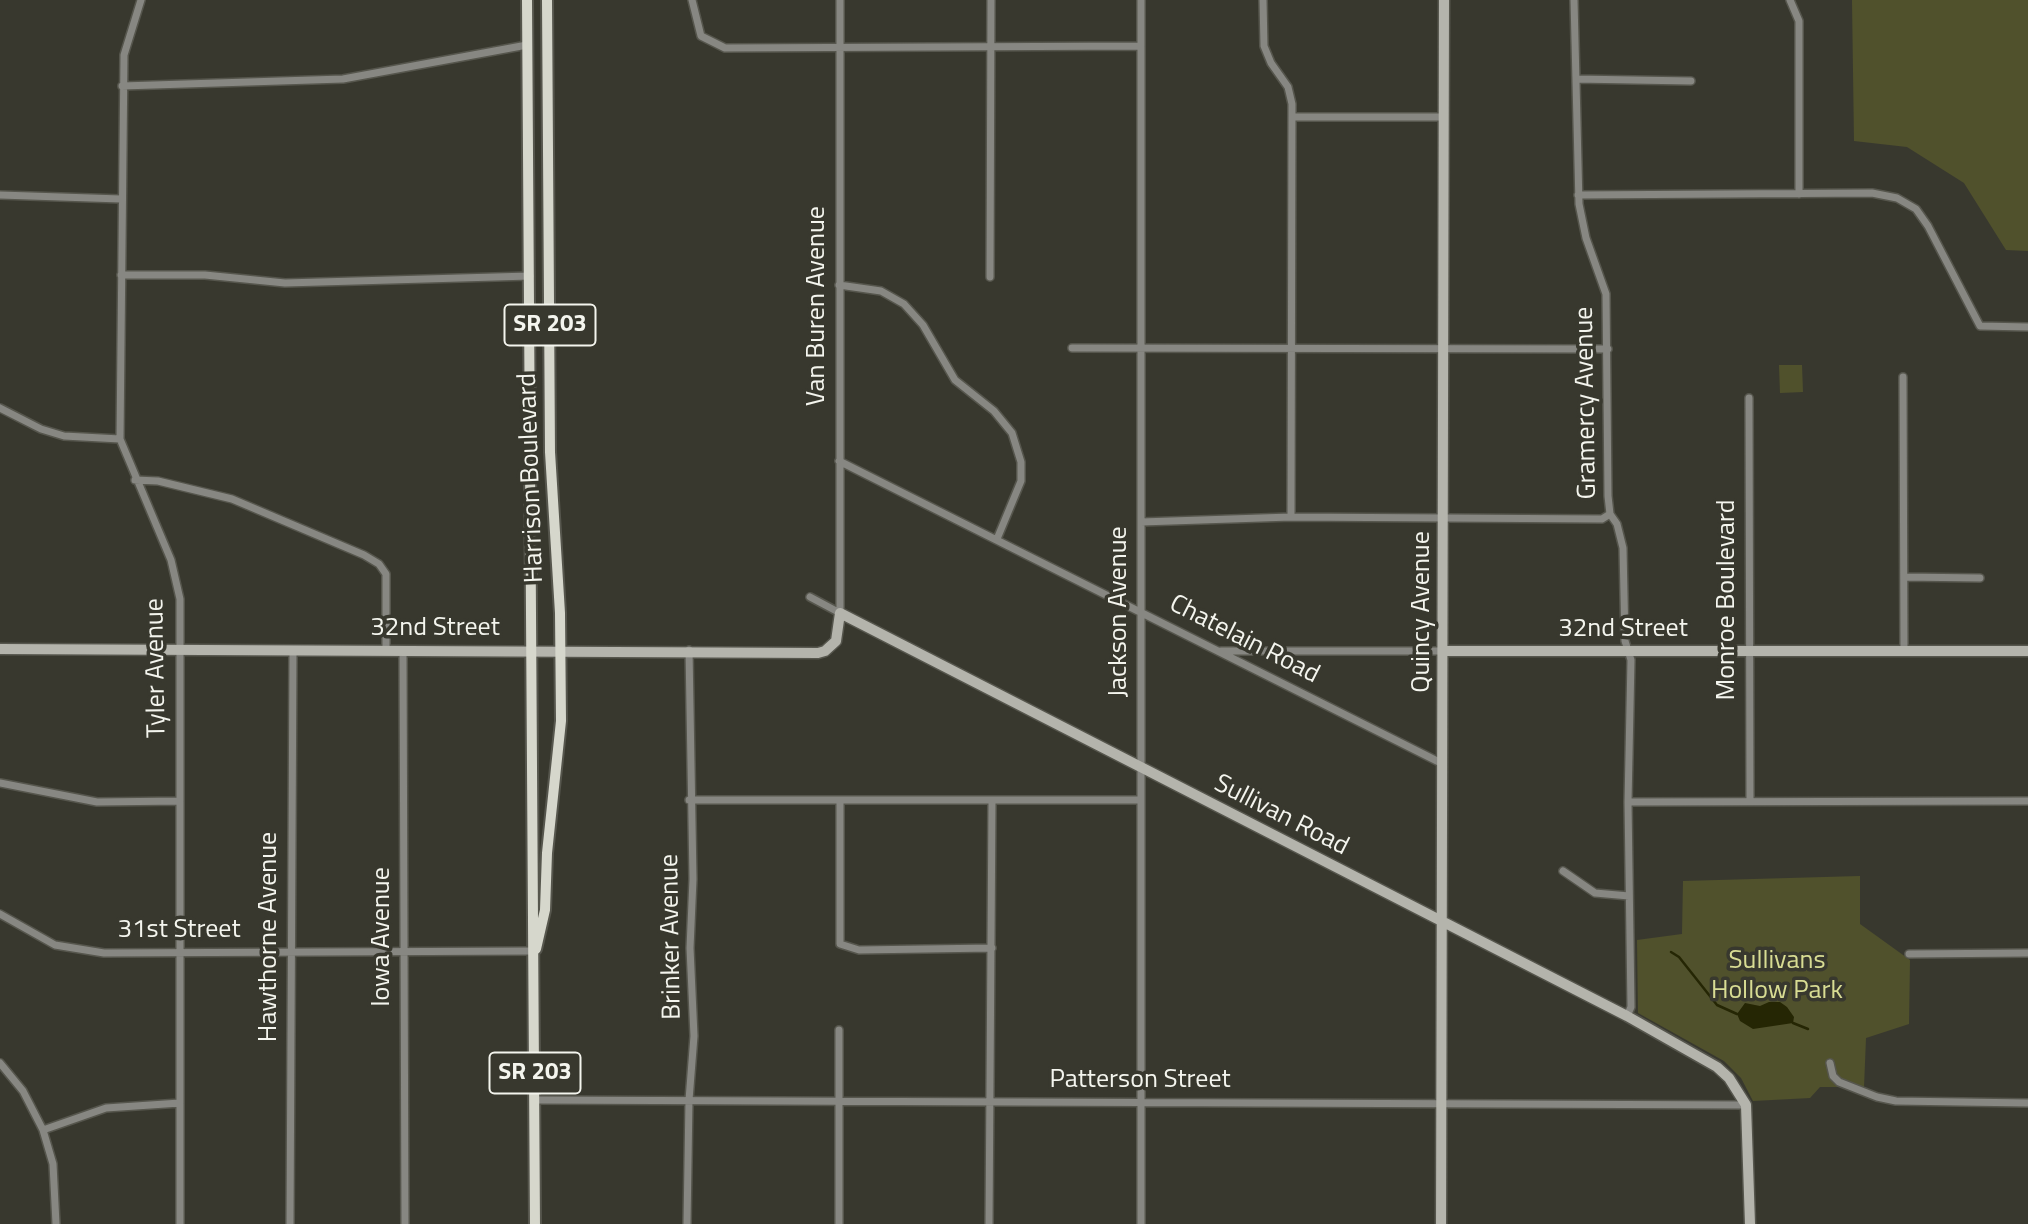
<!DOCTYPE html>
<html>
<head>
<meta charset="utf-8">
<style>
	body { margin:0 }
	canvas { display:block; background:#38382e }
</style>
</head>
<body>
<canvas width="2028" height="1224"></canvas>
<script>
const context = document.querySelector('canvas').getContext('2d');
context.lineJoin = 'round';
function fillPath(path, color) {
  context.fillStyle = color;
  context.fill(path, 'evenodd');
}
function poly(rows) {
  const path = new Path2D();
  for (const r of rows) {
    path.moveTo(r[0], r[1]);
    for (let i = 2; i < r.length; i += 2) path.lineTo(r[i], r[i + 1]);
  }
  return path;
}
function strokePath(path, color, width, dash) {
  context.strokeStyle = color;
  context.lineWidth = width;
  context.lineCap = dash ? 'butt' : 'round';
  context.setLineDash(dash || []);
  context.stroke(path);
}
function label(font, color, halo, rows, align = 'center') {
  context.font = font + ' "Titillium Web",sans-serif';
  context.lineWidth = 7;
  context.setLineDash([]);
  context.textBaseline = 'middle';
  context.strokeStyle = halo;
  context.fillStyle = color;
  for (const [text, x, y, turn = 0] of rows) {
    context.save();
    context.translate(x, y);
    context.rotate((+turn || 0) * Math.PI / 180);
    context.textAlign = isNaN(turn) ? turn : align;
    if (halo) context.strokeText(text, 0, 0);
    context.fillText(text, 0, 0);
    context.restore();
  }
}
fillPath(poly([
	[1852,0,2028,0,2028,251,2006,250,1964,183,1907,147,1854,141],
	[1779,365,1802,365,1803,392,1780,393],
	[1860,876,1860,924,1910,960,1909,1024,1866,1038,1864,1087,1820,1087,1810,1098,1753,1101,1741,1078,1724,1061,1638,1013,1637,940,1682,934,1683,881]
]), '#50512c');
fillPath(poly([
	[1769,1002,1780,1002,1787,1007,1794,1017,1793,1023,1753,1029,1740,1021,1737,1014,1745,1003,1760,1006]
]), '#252604');
strokePath(poly([
	[1671,952,1679,957,1717,1005,1737,1014],
	[1793,1023,1808,1029]
]), '#252604', 2.5);
const street = poly([
	[141,0,124,55,120,439,171,560,180,599,180,1224],
	[692,0,701,36,725,48,1141,46],
	[1263,0,1264,46,1271,63,1288,87,1292,104,1291,517],
	[1574,0,1579,204,1586,238,1606,294,1608,496,1610,514,1617,524,1623,548,1625,641,1631,660,1628,802,1631,1007,1627,1016],
	[1790,0,1799,21,1799,194],
	[1576,79,1691,81],
	[122,86,343,79,527,45],
	[1292,117,1444,117],
	[0,195,121,199],
	[1578,195,1872,193,1897,198,1916,209,1928,226,1980,326,2028,327],
	[121,275,205,275,285,283,530,276],
	[990,277,991,0],
	[839,285,881,291,904,304,923,325,955,380,994,411,1012,433,1021,462,1021,481,997,539],
	[1072,348,1608,349],
	[1903,377,1904,651],
	[1749,398,1750,801],
	[0,408,41,429,64,436,120,439],
	[839,461,1443,764],
	[135,480,158,481,232,499,364,555,379,564,386,574,386,650],
	[1141,522,1291,517,1602,519,1610,514],
	[1904,577,1980,578],
	[810,597,840,613,840,0],
	[403,650,405,1224],
	[1221,651,1444,651],
	[0,783,97,802,180,801],
	[689,800,1141,800],
	[840,800,840,944,859,950,992,948],
	[1628,802,2028,801],
	[1563,871,1595,893,1629,896],
	[0,914,55,945,104,953,535,951],
	[1909,954,2028,953],
	[0,1063,23,1091,43,1130,53,1164,56,1224],
	[1830,1063,1833,1076,1839,1082,1877,1097,1896,1101,2028,1103],
	[535,1100,1746,1105],
	[43,1130,106,1108,180,1103],
	[290,1224,293,651],
	[687,1224,689,1100,694,1036,690,948,693,879,689,650],
	[839,1224,839,1030],
	[989,1224,992,801],
	[1141,1224,1141,0]
]);
const secondary = poly([
	[0,649,818,653,825,651,836,641,840,613,1627,1016,1717,1067,1729,1078,1746,1105,1750,1224],
	[1445,651,2028,651],
	[1441,1224,1444,0]
]);
const primary = poly([
	[527,0,535,1224],
	[536,949,545,910,547,853,561,721,560,613,550,452,547,0]
]);
strokePath(street, '#56564d', 10);
strokePath(secondary, '#56564d', 13);
strokePath(primary, '#56564d', 14);
strokePath(street, '#878782', 7);
strokePath(secondary, '#b4b4ac', 10);
strokePath(primary, '#d6d7cc', 10);
for (const [x, y, w] of [
	[550,325,91],
	[535,1073,91]
]) {
  const box = new Path2D();
  box.roundRect(x - w / 2, y - 20.5, w, 41, 5);
  context.fillStyle = '#38382e';
  context.fill(box);
  strokePath(box, '#f4f5ee', 2);
}
label('bold 24px', '#f4f5ee', null, [
	["SR 203",550,325],
	["SR 203",535,1073]
]);
label('26px', '#f4f5ee', '#38382e', [
	["Van Buren Avenue",818,306,-90],
	["Gramercy Avenue",1587,403,-91],
	["Harrison Boulevard",532,478,-92],
	["Monroe Boulevard",1728,600,-90],
	["Jackson Avenue",1120,612,-90],
	["Quincy Avenue",1423,612,-90],
	["32nd Street",435,629],
	["32nd Street",1623,630],
	["Chatelain Road",1244,640,27],
	["Tyler Avenue",157,668,-91],
	["Sullivan Road",1281,816,27],
	["31st Street",179,931],
	["Hawthorne Avenue",270,937,-90],
	["Iowa Avenue",383,937,-90],
	["Brinker Avenue",672,937,-91],
	["Patterson Street",1140,1081]
]);
label('26px', '#d8dc93', '#38382e', [
	["Sullivans",1777,962],
	["Hollow Park",1777,992]
]);
</script>
</body>
</html>
